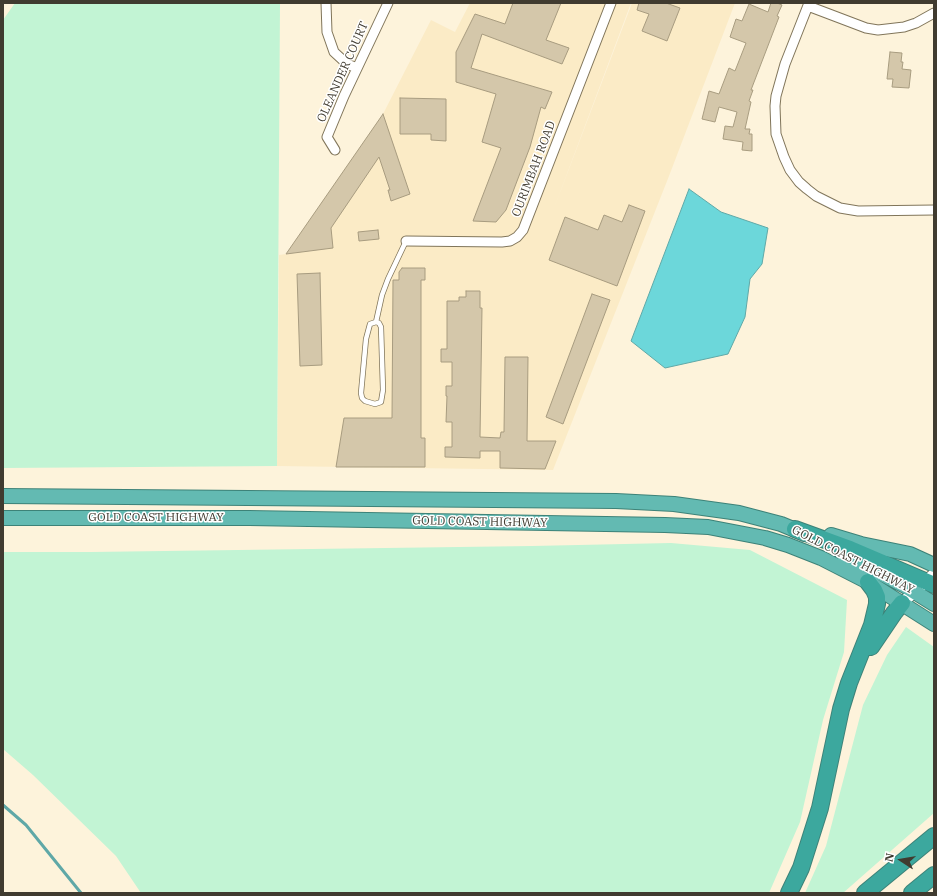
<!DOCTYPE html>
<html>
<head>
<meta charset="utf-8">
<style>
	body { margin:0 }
	#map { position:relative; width:937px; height:896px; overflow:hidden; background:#fdf3db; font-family:"IBM Plex Serif",serif }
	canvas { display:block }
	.frame { position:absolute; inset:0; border:4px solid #403b30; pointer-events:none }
	.north { position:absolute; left:881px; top:840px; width:40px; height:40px; -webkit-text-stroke:3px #fff; paint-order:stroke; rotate:282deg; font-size:11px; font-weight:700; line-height:16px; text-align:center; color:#403b30 }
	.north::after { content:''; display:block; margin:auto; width:14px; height:18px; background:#403b30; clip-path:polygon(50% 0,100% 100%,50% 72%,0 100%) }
</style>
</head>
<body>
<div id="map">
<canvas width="937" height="896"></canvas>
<div class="frame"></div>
<div class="north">N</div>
</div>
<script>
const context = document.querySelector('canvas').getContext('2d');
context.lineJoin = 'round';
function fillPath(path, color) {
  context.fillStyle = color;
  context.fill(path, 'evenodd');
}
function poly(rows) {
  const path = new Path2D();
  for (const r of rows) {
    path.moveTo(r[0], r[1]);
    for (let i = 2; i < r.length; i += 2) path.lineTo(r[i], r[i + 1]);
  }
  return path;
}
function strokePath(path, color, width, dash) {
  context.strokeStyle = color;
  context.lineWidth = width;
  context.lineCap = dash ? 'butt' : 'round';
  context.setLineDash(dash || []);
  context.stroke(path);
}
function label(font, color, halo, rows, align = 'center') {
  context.font = font + ' "IBM Plex Serif",serif';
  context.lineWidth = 3;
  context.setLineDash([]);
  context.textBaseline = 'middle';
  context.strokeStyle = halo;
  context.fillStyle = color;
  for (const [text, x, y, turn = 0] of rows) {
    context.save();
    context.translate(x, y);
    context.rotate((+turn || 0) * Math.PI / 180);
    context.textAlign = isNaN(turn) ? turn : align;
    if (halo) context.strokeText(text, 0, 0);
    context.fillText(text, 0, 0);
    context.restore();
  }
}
fillPath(poly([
	[470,3,631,3,553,211,632,3,735,3,669,176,553,470,277,466,279,255,286,254,383,114,431,20,455,32]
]), '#fbebc6');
fillPath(poly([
	[15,3,280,3,277,466,3,468,3,20],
	[671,543,750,550,847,600,844,652,823,720,800,822,769,893,141,893,116,856,33,775,3,749,3,552,91,552,532,546],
	[906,627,934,647,934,813,843,893,805,893,826,846,863,705,887,655]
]), '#c2f4d4');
const water = poly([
	[689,189,721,212,768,228,762,264,750,279,745,317,728,354,665,368,631,341,689,189]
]);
fillPath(water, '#6cd7da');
strokePath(water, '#5fa8a7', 1);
strokePath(poly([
	[3,805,26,825,81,893]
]), '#5fa8a7', 3);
const building = poly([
	[513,3,561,3,546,40,569,48,562,64,482,34,471,68,552,92,545,109,541,107,530,147,506,210,496,222,473,221,501,148,482,142,496,94,456,82,456,52,475,14,505,24,513,3],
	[639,3,666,3,680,8,667,41,642,31,649,14,637,10,639,3],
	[771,3,777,3,782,5,777,16,779,17,751,90,753,90,749,101,751,102,745,129,750,129,749,134,752,134,752,151,742,150,743,142,723,139,725,126,733,127,737,112,719,107,715,122,702,119,709,91,719,94,729,68,735,71,746,43,730,37,736,19,742,21,749,4,768,12,771,3],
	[890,52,902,53,901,62,903,62,902,69,911,70,909,88,892,87,893,79,887,79,890,52],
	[400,98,446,99,446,141,431,140,431,134,400,134,400,98],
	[383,114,410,194,391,201,388,190,390,190,379,157,331,228,333,248,286,254,383,114],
	[629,205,645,211,617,286,549,260,565,217,598,230,604,215,622,222,629,205],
	[378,230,379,239,359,241,358,232,378,230],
	[402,268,425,268,425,280,421,280,421,438,425,438,425,467,336,467,344,418,392,418,393,280,399,280,399,272,402,268],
	[320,273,322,365,300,366,297,274,320,273],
	[466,291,480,291,480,308,482,308,480,437,500,438,501,432,504,432,505,357,528,357,527,441,556,441,545,469,500,468,500,451,480,451,480,458,445,457,445,447,452,447,452,422,446,422,447,396,446,396,446,386,452,386,452,362,441,362,441,349,447,349,447,301,459,301,459,297,466,297,466,291],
	[592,294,610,300,563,424,546,417,592,294]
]);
fillPath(building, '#d4c7aa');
strokePath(building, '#a89c80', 1);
const service = poly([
	[376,322,379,323,381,327,383,390,381,402,375,404,365,401,362,398,361,393,366,339,370,324,376,322,382,295,388,279,406,241]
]);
const minor = poly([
	[326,3,327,32,334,52,347,64,357,68],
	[809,3,785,64,776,96,775,106,776,134,784,157,790,170,799,182,807,189,816,196,840,208,858,211,934,210],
	[808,6,866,28,878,30,904,27,916,23,934,13],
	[335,150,327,137,344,96,388,3],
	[406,241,502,242,510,241,517,237,523,230,611,3]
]);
const tertiary = poly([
	[902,603,934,574]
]);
const trunk = poly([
	[3,496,616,501,674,504,739,513,781,524,805,534],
	[3,518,249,518,665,525,708,527,765,538,788,545,821,558,868,582,934,624],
	[831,535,861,544,910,554,934,565],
	[842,553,905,586,934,604]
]);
const motorway = poly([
	[795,529,850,549,934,585],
	[871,647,894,613,902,603],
	[789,893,801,868,820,808,841,709,849,683,872,625,877,604,877,597,874,590,868,582],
	[865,893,934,836],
	[912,893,934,875]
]);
strokePath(service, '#80755a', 6);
strokePath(minor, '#80755a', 11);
strokePath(tertiary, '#80755a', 13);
strokePath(trunk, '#3d8278', 16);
strokePath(motorway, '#3d8278', 18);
strokePath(service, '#fff', 4.5);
strokePath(minor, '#fff', 9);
strokePath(tertiary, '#fff', 11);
strokePath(trunk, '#63bab2', 14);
strokePath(motorway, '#3ca89e', 16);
label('12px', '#403b30', '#fff', [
	["OLEANDER COURT",343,72,-66],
	["OURIMBAH ROAD",534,169,-69],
	["GOLD COAST HIGHWAY",156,518],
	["GOLD COAST HIGHWAY",480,522,1],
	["GOLD COAST HIGHWAY",853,560,27]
]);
</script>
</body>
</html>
